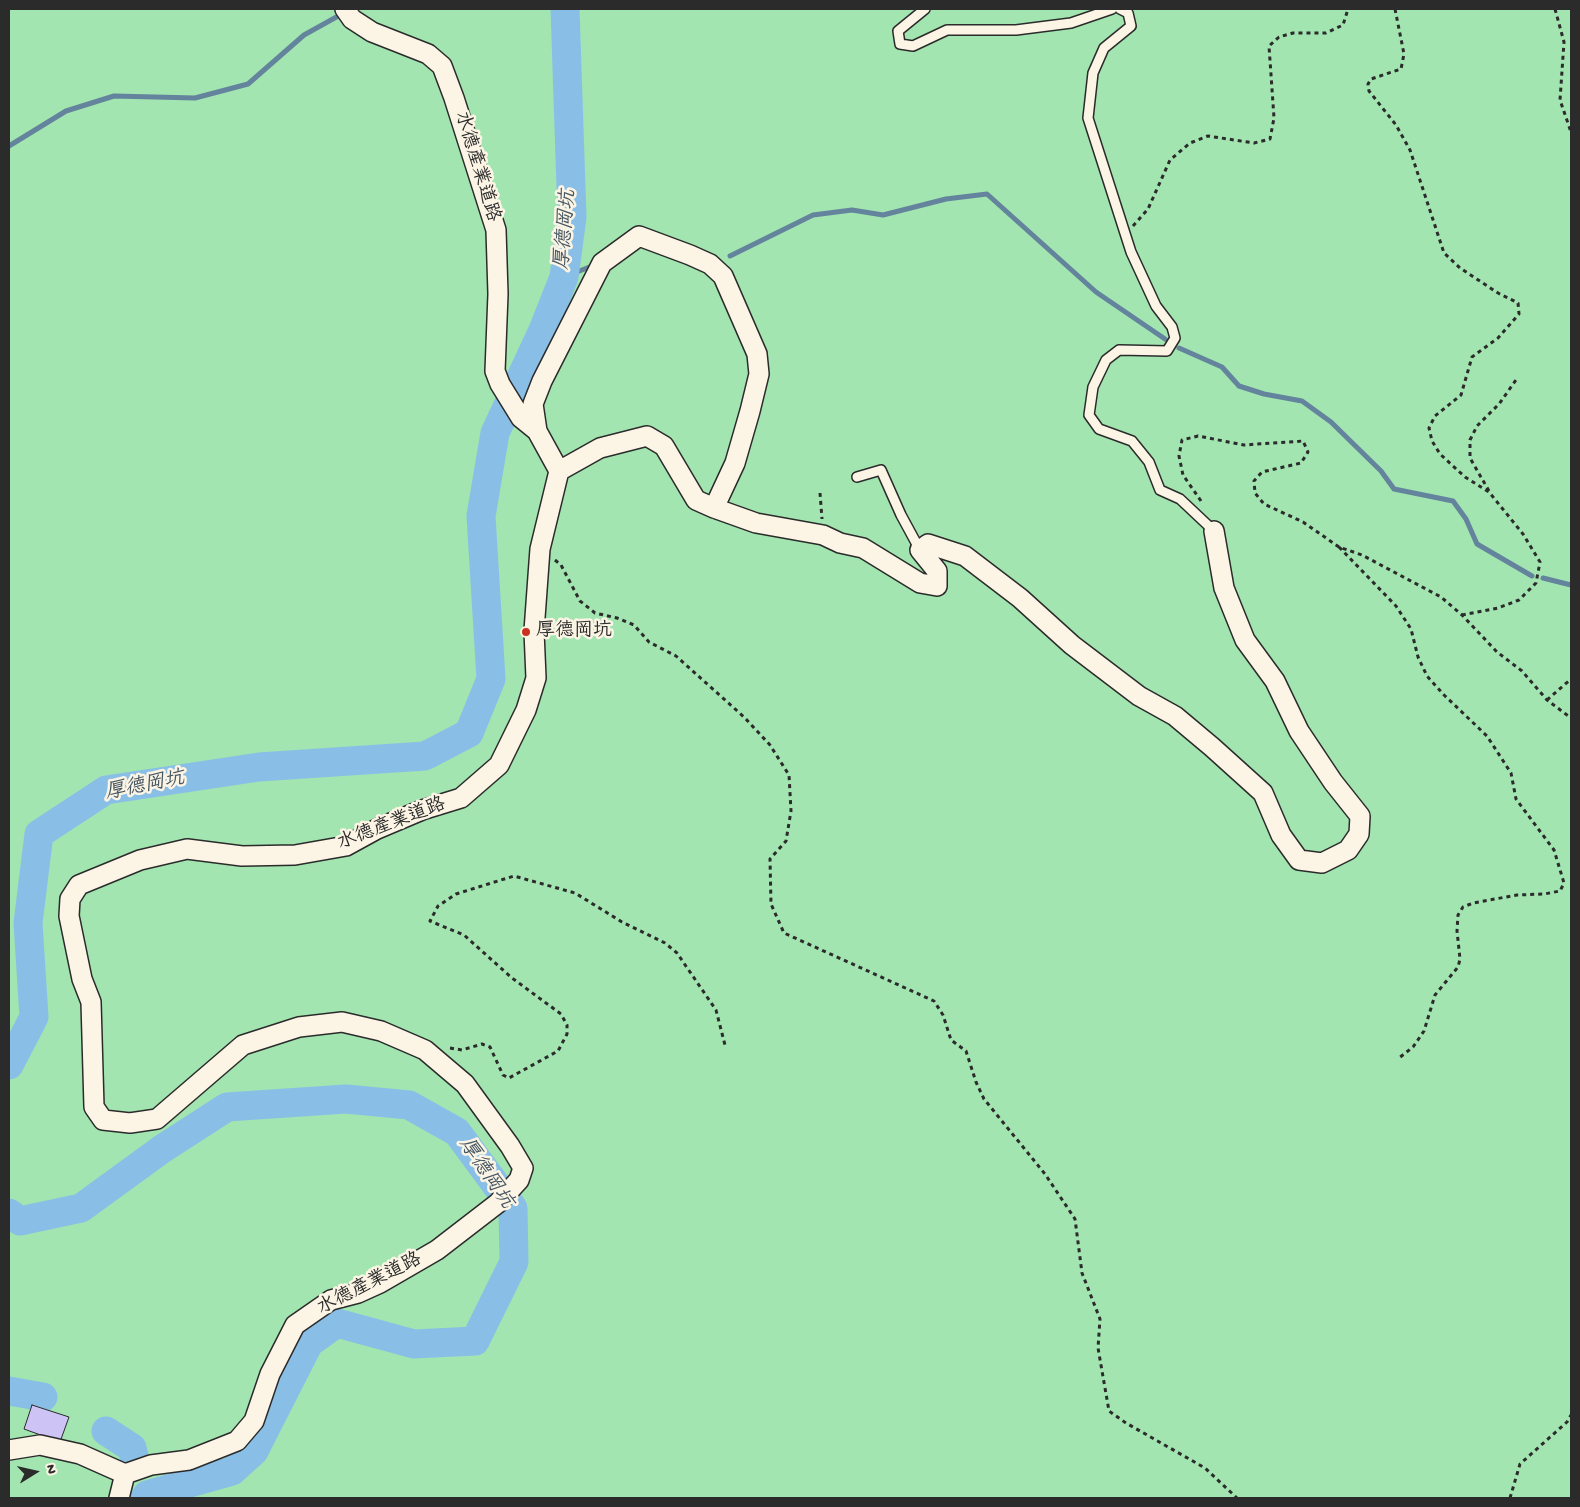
<!DOCTYPE html>
<html>
<head>
<meta charset="utf-8">
<style>
	body { margin:0 }
	#map { position:relative; width:1580px; height:1507px; overflow:hidden; background:#fcf5e5; font-family:"Gochi Hand",sans-serif }
	canvas { display:block }
	.frame { position:absolute; inset:0; border:10px solid #2b2b2b; pointer-events:none }
	.north { position:absolute; left:10px; top:1447px; width:50px; height:50px; -webkit-text-stroke:4px #fcf5e5; paint-order:stroke; rotate:80deg; font-size:14px; font-weight:700; line-height:20px; text-align:center; color:#2b2b2b }
	.north::after { content:''; display:block; margin:auto; width:18px; height:22px; background:#2b2b2b; clip-path:polygon(50% 0,100% 100%,50% 72%,0 100%) }
</style>
</head>
<body>
<div id="map">
<canvas width="1580" height="1507"></canvas>
<div class="frame"></div>
<div class="north">N</div>
</div>
<script>
const context = document.querySelector('canvas').getContext('2d');
context.lineJoin = 'round';
function fillPath(path, color) {
  context.fillStyle = color;
  context.fill(path, 'evenodd');
}
function poly(rows) {
  const path = new Path2D();
  for (const r of rows) {
    path.moveTo(r[0], r[1]);
    for (let i = 2; i < r.length; i += 2) path.lineTo(r[i], r[i + 1]);
  }
  return path;
}
function strokePath(path, color, width, dash) {
  context.strokeStyle = color;
  context.lineWidth = width;
  context.lineCap = dash ? 'butt' : 'round';
  context.setLineDash(dash || []);
  context.stroke(path);
}
function label(font, color, halo, rows, align = 'center') {
  context.font = font + ' "Gochi Hand","LXGW WenKai TC",sans-serif';
  context.lineWidth = 5;
  context.setLineDash([]);
  context.textBaseline = 'middle';
  context.strokeStyle = halo;
  context.fillStyle = color;
  for (const [text, x, y, turn = 0] of rows) {
    context.save();
    context.translate(x, y);
    context.rotate((+turn || 0) * Math.PI / 180);
    context.textAlign = isNaN(turn) ? turn : align;
    if (halo) context.strokeText(text, 0, 0);
    context.fillText(text, 0, 0);
    context.restore();
  }
}
fillPath(poly([
	[9,9,1571,9,1571,1498,9,1498]
]), '#a2e5b0');
strokePath(poly([
	[9,146,66,111,114,96,195,98,248,84,304,35,340,15],
	[730,256,813,215,852,210,883,215,946,199,987,194,1096,292,1165,339],
	[564,277,592,266],
	[1179,348,1222,367,1239,386,1264,394,1302,401,1331,422,1381,471,1394,489,1453,501,1466,519,1477,544,1532,576],
	[1543,578,1571,585]
]), '#63849c', 5);
strokePath(poly([
	[9,1065,34,1017,28,923,39,834,106,790,259,767,425,756,469,733,491,679,481,516,495,433,543,330,564,277,572,217,565,9],
	[9,1213,20,1221,81,1208,162,1149,227,1107,346,1099,409,1105,457,1132,513,1208,514,1262,475,1341,414,1344,337,1323,309,1343,254,1451,232,1471,147,1495,145,1498],
	[9,1391,43,1397],
	[106,1431,132,1448,134,1456]
]), '#89bfe7', 29);
const building = poly([
	[32,1405,69,1417,60,1442,24,1429,32,1405]
]);
fillPath(building, '#cdc3f5');
strokePath(building, '#2b2b2b', 1);
const lane = poly([
	[925,9,898,31,900,44,913,46,947,30,1016,30,1071,23,1112,9],
	[1120,9,1128,13,1131,26,1104,48,1093,73,1088,118,1131,252,1156,306,1172,327,1175,338,1167,351,1119,350,1106,360,1093,387,1089,415,1099,429,1132,441,1149,462,1160,490,1180,499,1214,531],
	[857,477,881,470,901,515,920,550]
]);
const street = poly([
	[537,431,533,404,542,381,602,263,639,236,690,255,710,264,723,276,757,354,759,374,750,411,735,463,714,508],
	[559,471,600,448,647,436,664,446,696,500,714,508,756,523,823,535,840,543,863,548,920,583,937,586,937,571,920,550,928,544,965,556,1020,598,1072,645,1139,696,1175,716,1212,747,1263,793,1281,835,1299,860,1322,863,1348,850,1359,834,1360,816,1333,782,1299,731,1275,681,1245,640,1224,588,1214,531],
	[9,1450,40,1445,80,1454,125,1474],
	[125,1474,151,1465,189,1460,237,1441,254,1421,270,1374,295,1325,331,1300,358,1293,380,1283,437,1250,498,1203,519,1180,523,1168,510,1146,465,1084,425,1050,381,1031,342,1022,299,1027,243,1045,157,1119,130,1123,103,1120,94,1107,91,1002,82,979,69,916,70,899,79,885,140,860,187,849,242,856,295,855,346,846,377,829,422,810,461,798,499,765,526,710,536,678,534,631,540,549,559,471,537,431,521,418,500,384,495,371,498,294,496,230,454,98,442,66,428,54,372,32,352,19,345,9],
	[119,1498,125,1474]
]);
strokePath(lane, '#2b2b2b', 12);
strokePath(street, '#2b2b2b', 22);
strokePath(poly([
	[1395,9,1404,54,1401,69,1371,79,1368,84,1369,91,1396,125,1410,150,1444,253,1460,268,1498,293,1518,303,1519,314,1498,338,1472,357,1461,395,1435,416,1429,428,1432,441,1440,454,1465,477,1489,492,1523,534,1540,562,1536,583,1519,600,1498,608,1462,615],
	[1555,9,1564,42,1560,100,1571,132],
	[1133,226,1148,209,1170,160,1190,143,1208,136,1254,143,1270,139,1274,118,1269,46,1279,37,1293,33,1326,33,1343,25,1348,9],
	[1489,491,1470,458,1470,440,1477,426,1499,404,1516,380],
	[820,493,822,519],
	[1201,501,1183,475,1179,456,1182,440,1198,436,1244,445,1303,441,1308,452,1301,463,1262,472,1254,481,1255,493,1264,504,1303,522,1339,547,1362,555,1441,597,1462,615,1497,652,1522,671,1547,700,1571,718],
	[1339,547,1396,606,1411,629,1418,657,1427,676,1444,695,1487,736,1511,773,1516,799,1554,850,1564,883,1560,891,1544,894,1517,895,1473,903,1463,907,1458,915,1457,931,1460,959,1458,967,1435,995,1424,1031,1413,1047,1399,1058],
	[555,560,561,565,580,601,595,613,617,618,634,625,649,642,676,656,744,717,770,745,789,775,791,811,786,841,770,859,771,904,784,933,934,1001,943,1015,951,1040,966,1051,976,1082,984,1099,1045,1174,1075,1219,1082,1273,1100,1319,1098,1348,1109,1411,1126,1423,1205,1468,1237,1498],
	[1547,700,1571,679],
	[450,1048,462,1050,482,1044,490,1047,503,1075,509,1078,558,1051,567,1034,567,1025,561,1014,512,978,464,935,430,921,438,906,456,894,514,876,575,893,622,922,665,943,677,953,716,1010,725,1045],
	[1510,1498,1520,1464,1567,1422,1571,1415]
]), '#2b2b2b', 3, [4, 4]);
strokePath(lane, '#fcf5e5', 9);
strokePath(street, '#fcf5e5', 19);
for (const [x, y, r, color] of [
	[526,632,5,"#c8321e"]
]) {
  const dot = new Path2D();
  dot.arc(x, y, r, 0, 2 * Math.PI);
  context.fillStyle = color;
  context.fill(dot);
  strokePath(dot, '#fcf5e5', 2);
}
label('19px', '#2b2b2b', '#fcf5e5', [
	["水德產業道路",476,167,73],
	["水德產業道路",392,825,-21],
	["水德產業道路",370,1285,-27]
]);
label('19px', '#2b2b2b', '#fcf5e5', [
	["厚德岡坑",536,632]
], 'left');
label('italic 20px', '#475763', '#fcf5e5', [
	["厚德岡坑",567,230,-85],
	["厚德岡坑",145,787,-11],
	["厚德岡坑",485,1174,56]
]);
</script>
</body>
</html>
